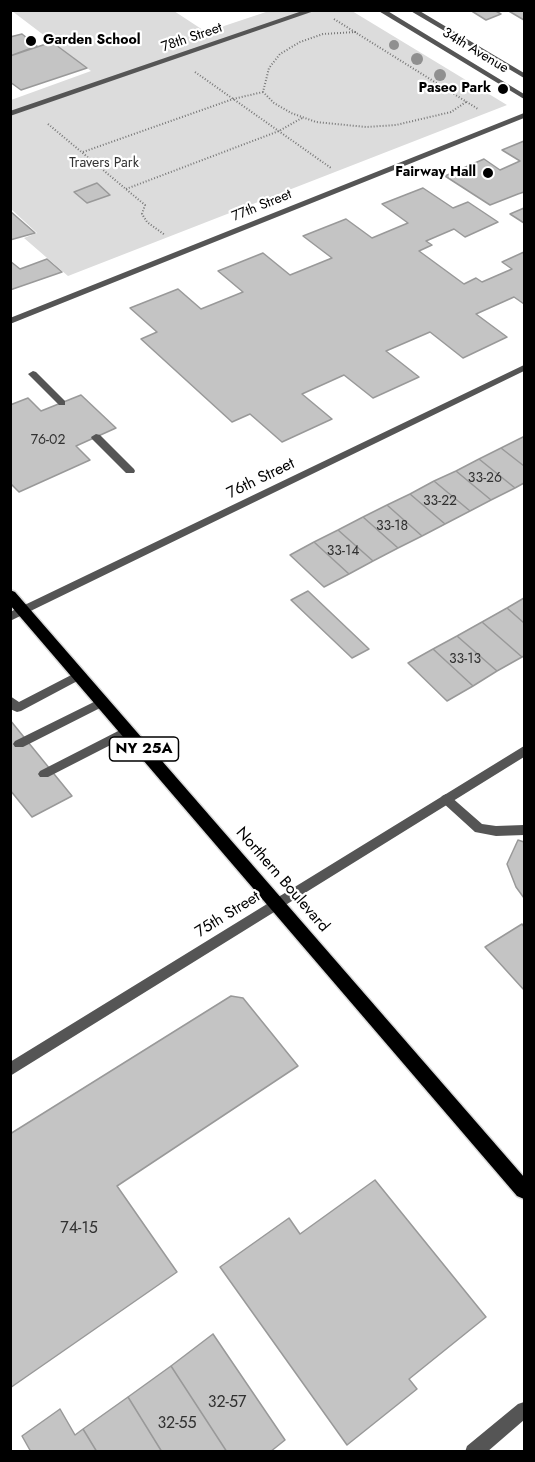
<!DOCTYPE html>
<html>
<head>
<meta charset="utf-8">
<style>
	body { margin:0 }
	#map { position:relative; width:535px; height:1462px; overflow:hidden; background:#fff; font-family:Jost,sans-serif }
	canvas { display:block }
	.frame { position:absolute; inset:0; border:12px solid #000; pointer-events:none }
</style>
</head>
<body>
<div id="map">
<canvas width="535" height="1462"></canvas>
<div class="frame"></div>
</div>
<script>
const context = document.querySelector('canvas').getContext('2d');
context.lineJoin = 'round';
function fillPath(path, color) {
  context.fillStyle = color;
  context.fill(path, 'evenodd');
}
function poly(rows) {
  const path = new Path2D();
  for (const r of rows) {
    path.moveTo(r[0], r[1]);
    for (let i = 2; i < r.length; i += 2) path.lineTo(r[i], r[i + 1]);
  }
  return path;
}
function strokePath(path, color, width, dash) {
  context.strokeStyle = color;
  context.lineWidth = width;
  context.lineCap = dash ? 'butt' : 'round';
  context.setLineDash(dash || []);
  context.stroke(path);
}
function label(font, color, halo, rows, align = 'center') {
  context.font = font + ' Jost,sans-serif';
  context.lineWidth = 4.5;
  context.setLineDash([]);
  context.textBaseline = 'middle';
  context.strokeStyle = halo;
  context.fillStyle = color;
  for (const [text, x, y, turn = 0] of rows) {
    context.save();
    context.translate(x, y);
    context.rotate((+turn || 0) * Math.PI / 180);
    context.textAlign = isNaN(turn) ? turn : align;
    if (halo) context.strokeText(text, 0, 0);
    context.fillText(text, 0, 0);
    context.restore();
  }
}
fillPath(poly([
	[12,11,174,11,206,32,269,11,352,11,507,105,68,276,24,238,37,233,11,209,11,100,91,71]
]), '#dcdcdc');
const building = poly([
	[470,10,494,10,501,14,486,20,470,10],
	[507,10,524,10,524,20,507,10],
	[22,34,37,46,10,56,10,37,22,34],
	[52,42,87,68,21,90,10,82,10,56,52,42],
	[524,141,524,192,518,194,490,205,445,176,484,159,500,170,520,161,502,150,524,141],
	[97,183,110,195,87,203,74,192,97,183],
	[423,188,453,208,468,202,498,222,465,237,454,229,426,241,432,245,419,251,464,284,476,278,482,282,512,269,502,262,524,252,524,304,514,297,476,314,507,337,463,358,430,332,386,351,419,377,373,398,344,375,302,394,332,419,282,442,250,414,232,422,141,339,157,332,130,308,178,289,201,309,243,292,218,271,263,253,290,275,332,258,303,236,346,219,372,238,408,223,382,204,423,188],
	[524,208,524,223,510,214,524,208],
	[10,211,34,232,35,233,10,240,10,211],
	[47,259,62,272,10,290,10,261,20,269,47,259],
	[81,395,116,428,76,446,90,460,19,492,10,483,10,405,28,398,41,411,81,395],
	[523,437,524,438,524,466,501,448,523,437],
	[501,448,524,466,524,483,515,488,479,459,501,448],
	[479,459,515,488,491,500,456,471,479,459],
	[456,471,491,500,470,511,434,481,456,471],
	[434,481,470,511,445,524,410,494,434,481],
	[410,494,445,524,422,536,387,505,410,494],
	[387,505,422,536,398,548,363,517,387,505],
	[363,517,398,548,373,561,338,530,363,517],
	[338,530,373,561,349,574,314,542,338,530],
	[314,542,349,574,324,587,290,555,314,542],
	[308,591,369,649,352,658,291,600,308,591],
	[524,598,524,623,507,608,524,598],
	[507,608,524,623,524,656,522,657,482,622,507,608],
	[482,622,522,657,497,671,457,636,482,622],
	[457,636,497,671,473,686,433,649,457,636],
	[433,649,473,686,447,701,408,663,433,649],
	[10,720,72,796,32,817,10,790,10,720],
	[518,840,524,842,524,898,516,887,507,864,518,840],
	[522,924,524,927,524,990,485,947,522,924],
	[231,996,243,998,298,1066,117,1186,177,1272,10,1388,10,1134,231,996],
	[375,1180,486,1317,409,1379,417,1389,347,1445,220,1267,289,1218,300,1234,375,1180],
	[213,1334,285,1440,270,1452,227,1452,171,1366,213,1334],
	[171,1366,227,1452,162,1452,128,1397,171,1366],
	[128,1397,162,1452,97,1452,83,1429,128,1397],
	[60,1409,75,1435,83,1429,97,1452,31,1452,22,1436,60,1409]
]);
fillPath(building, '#c4c4c4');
strokePath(building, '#999', 1.5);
const primary = poly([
	[10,590,15,592,524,1177,524,1199,517,1196,10,605,10,590]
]);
strokePath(primary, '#dbdbdb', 3);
strokePath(poly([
	[334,19,478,109],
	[356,32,323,34,300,42,280,54,269,68,263,92,274,103,291,113,316,122,366,127,396,125,451,112,466,102],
	[195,72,331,168],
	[48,124,145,205,142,214,147,222,165,235],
	[83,152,233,99,263,92],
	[126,189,279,131,302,118]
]), '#777', 2, [1, 2]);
fillPath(poly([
	[33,371,36,372,65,401,65,405,59,405,28,374,33,371],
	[96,434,100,435,134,469,135,471,134,473,126,473,92,439,91,437,96,434],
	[79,671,83,672,85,675,83,678,21,711,17,712,10,709,10,696,19,702,79,671],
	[102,698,106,699,108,702,106,705,23,747,15,747,13,744,15,741,102,698],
	[128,726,132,728,134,731,132,734,48,777,40,777,38,774,40,771,128,726],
	[446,794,450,796,482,824,496,826,524,825,524,835,496,836,475,832,442,802,440,799,442,796,446,794]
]), '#555');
fillPath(poly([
	[305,10,317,10,10,116,10,111,305,10],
	[377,10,386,10,524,94,524,99,377,10],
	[409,10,418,10,524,73,524,78,409,10],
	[524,113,524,118,10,324,10,318,524,113],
	[524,365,524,371,10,621,10,612,524,365],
	[524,746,524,757,10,1076,10,1062,524,746],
	[524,1402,524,1420,487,1452,465,1452,467,1446,518,1404,524,1402]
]), '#555');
fillPath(primary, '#000');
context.fillStyle = '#8f8f8f';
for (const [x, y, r] of [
	[394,45,5],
	[417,59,6],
	[440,75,6]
]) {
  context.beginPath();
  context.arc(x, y, r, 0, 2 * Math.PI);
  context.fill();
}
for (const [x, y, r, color] of [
	[31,41,6,"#000"],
	[503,89,6,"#000"],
	[488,173,6,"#000"]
]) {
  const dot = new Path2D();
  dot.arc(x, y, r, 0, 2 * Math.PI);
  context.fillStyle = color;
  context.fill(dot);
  strokePath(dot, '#fff', 2);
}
label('14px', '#000', '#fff', [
	["78th Street",192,38,-19],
	["34th Avenue",475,51,31],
	["77th Street",262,206,-22]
]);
label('bold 14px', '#000', '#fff', [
	["Garden School",43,41,"left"],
	["Paseo Park",491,89],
	["Fairway Hall",476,173]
], 'right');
label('14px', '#333', '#fff', [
	["Travers Park",104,164]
]);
label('14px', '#313131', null, [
	["76-02",48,441],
	["33-26",485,479],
	["33-22",440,502],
	["33-18",392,527],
	["33-14",343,552],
	["33-13",465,660]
]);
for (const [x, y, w] of [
	[144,749,69]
]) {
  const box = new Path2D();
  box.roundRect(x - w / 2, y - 12, w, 24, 4.5);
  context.fillStyle = '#fff';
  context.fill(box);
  strokePath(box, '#000', 1.5);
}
label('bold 15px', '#000', null, [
	["NY 25A",144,749]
]);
label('16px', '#000', '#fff', [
	["76th Street",261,479,-26],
	["Northern Boulevard",282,880,49],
	["75th Street",228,915,-32]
]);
label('16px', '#313131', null, [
	["74-15",79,1229],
	["32-57",227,1403],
	["32-55",177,1424]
]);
</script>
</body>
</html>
